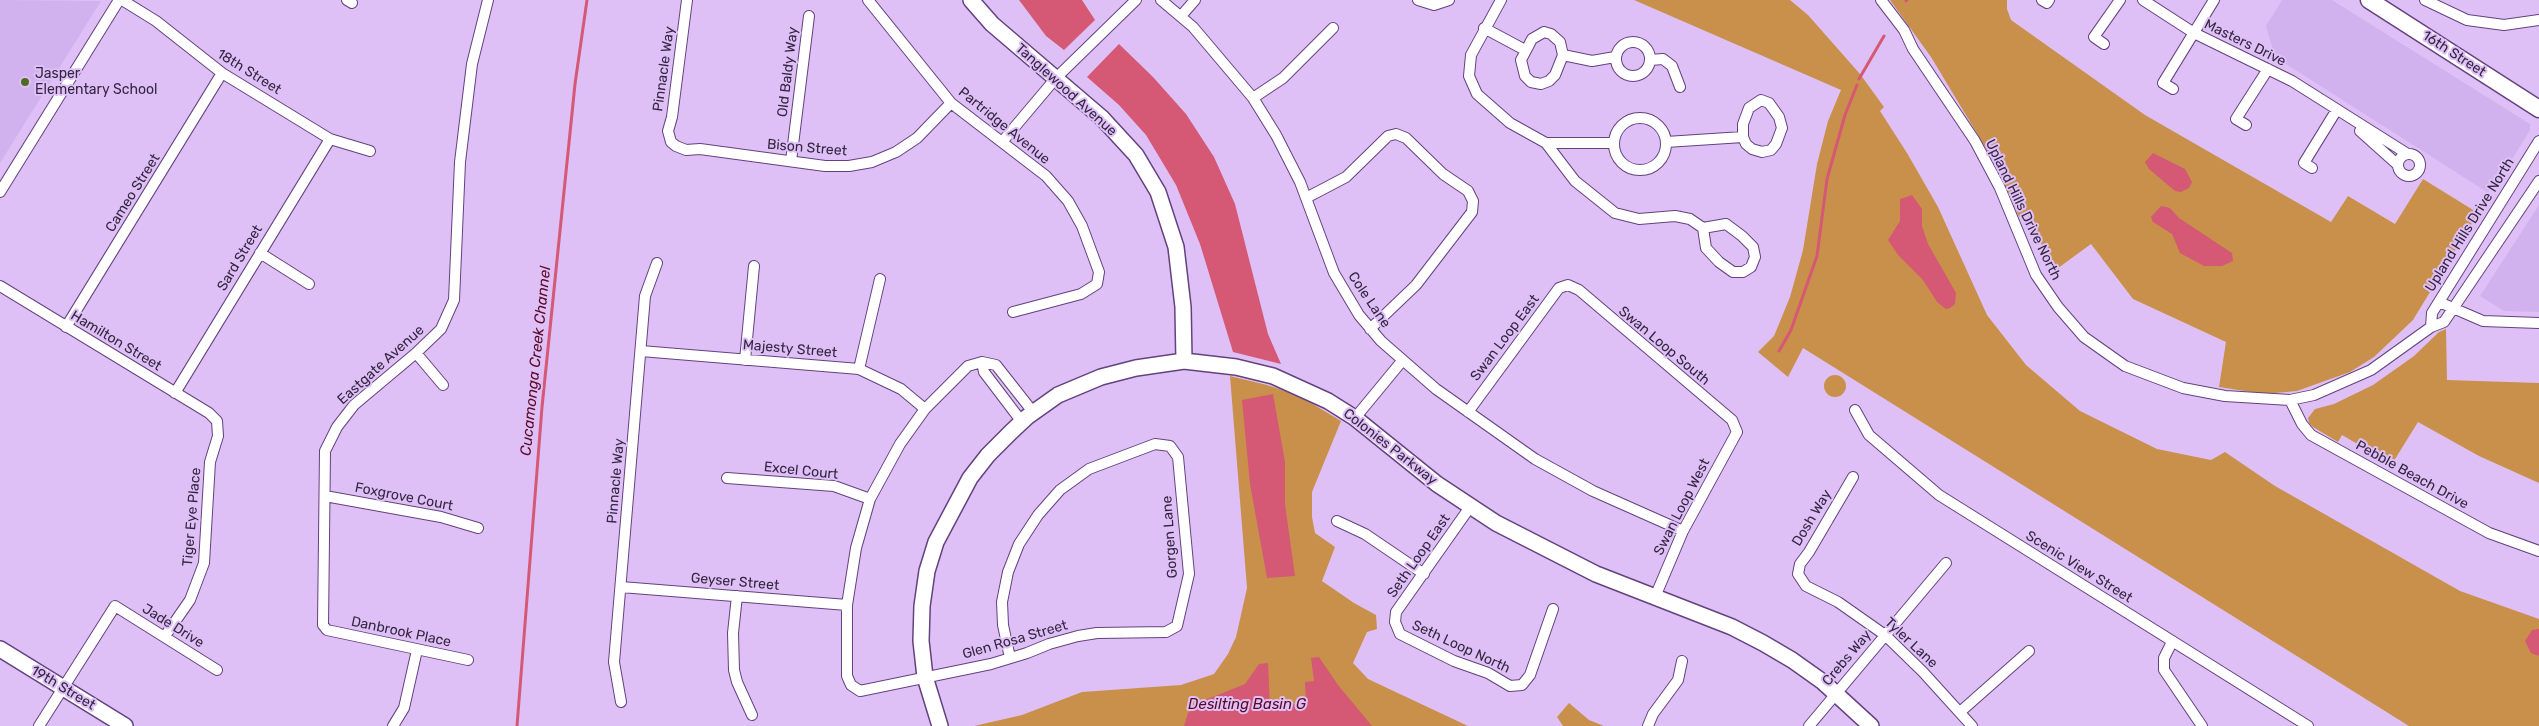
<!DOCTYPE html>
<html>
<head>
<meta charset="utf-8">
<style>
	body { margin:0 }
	canvas { display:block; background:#dec0f7 }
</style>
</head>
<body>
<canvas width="2539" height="726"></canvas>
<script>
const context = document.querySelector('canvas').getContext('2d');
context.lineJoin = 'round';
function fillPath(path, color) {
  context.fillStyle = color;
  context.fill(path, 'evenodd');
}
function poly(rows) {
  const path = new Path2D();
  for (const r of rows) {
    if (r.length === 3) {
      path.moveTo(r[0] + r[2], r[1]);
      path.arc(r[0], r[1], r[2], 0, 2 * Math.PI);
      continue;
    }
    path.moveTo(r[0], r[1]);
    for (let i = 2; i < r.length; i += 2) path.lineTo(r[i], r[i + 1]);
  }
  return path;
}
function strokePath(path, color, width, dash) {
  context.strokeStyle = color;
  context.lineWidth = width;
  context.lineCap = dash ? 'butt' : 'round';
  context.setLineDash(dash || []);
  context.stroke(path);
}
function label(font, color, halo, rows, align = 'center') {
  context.font = font + ' Rubik,sans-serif';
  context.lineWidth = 4;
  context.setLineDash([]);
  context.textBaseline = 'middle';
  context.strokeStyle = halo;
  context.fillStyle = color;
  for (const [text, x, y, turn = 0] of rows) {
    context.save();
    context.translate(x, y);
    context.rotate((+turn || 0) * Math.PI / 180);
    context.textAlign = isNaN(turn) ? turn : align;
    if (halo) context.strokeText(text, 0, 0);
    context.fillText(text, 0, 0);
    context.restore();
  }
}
fillPath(poly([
	[0,0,101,1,0,163],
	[2282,0,2332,0,2530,124,2530,130,2494,189,2487,192,2275,57,2266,26],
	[2539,205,2539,312,2504,311,2480,296]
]), '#d1b2ee');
fillPath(poly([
	[1634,0,1790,0,1808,15,1860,74,1884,107,1880,111,1907,153,1938,207,1987,315,2026,365,2080,411,2157,449,2211,460,2225,452,2275,486,2460,591,2539,619,2539,726,2409,726,1803,348,1788,377,1758,352,1774,336,1790,297,1803,250,1817,164,1828,121,1841,90],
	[1890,0,2007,0,2007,9,2011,20,2145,115,2331,222,2348,196,2395,224,2423,179,2478,213,2413,320,2374,357,2350,372,2297,391,2264,394,2219,387,2226,342,2133,299,2091,244,2054,271,2027,214,2019,217,1996,165,1931,57],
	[2446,329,2447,380,2539,383,2539,483,2479,456,2418,422,2392,464,2342,435,2338,442,2313,427,2309,423,2308,418,2315,409,2334,404,2373,385,2414,356,2439,332],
	[1835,386,11],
	[1230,376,1267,385,1285,391,1311,403,1341,421,1312,492,1312,517,1315,533,1335,547,1322,581,1354,603,1376,615,1377,629,1367,632,1353,663,1368,679,1468,726,974,726,1022,715,1082,692,1181,685,1214,674,1228,654,1236,637,1247,588],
	[1569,703,1589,720,1604,726,1563,726,1557,717]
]), '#c9904c');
fillPath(poly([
	[1019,0,1082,0,1095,20,1064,50,1046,36],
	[1119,44,1153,77,1186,114,1214,157,1235,204,1268,334,1281,364,1233,352,1200,244,1176,185,1146,135,1119,105,1087,77],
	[2153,153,2185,169,2192,182,2189,188,2181,192,2175,191,2149,169,2145,162],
	[1912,195,1922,209,1922,226,1928,244,1956,293,1955,304,1950,308,1946,309,1937,302,1923,280,1898,255,1888,240,1900,221,1900,199],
	[2161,206,2170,208,2179,218,2232,253,2233,261,2222,266,2204,266,2180,253,2172,234,2153,222,2151,217],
	[1273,394,1285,462,1285,504,1295,576,1267,578,1250,484,1242,400],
	[2539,629,2539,656,2531,653,2525,641,2532,630],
	[1319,657,1338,685,1372,726,1184,726,1188,713,1205,700,1245,684,1259,664,1268,663,1270,707,1306,703,1305,682,1314,681,1311,658]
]), '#d55875');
strokePath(poly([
	[1906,1,1907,0],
	[1859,79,1884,36],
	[1779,351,1791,330,1817,256,1827,179,1845,115,1857,85],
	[517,726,542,407,575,84,587,0]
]), '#d55875', 3);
const street = poly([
	[122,0,156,21,222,73,330,139,370,151],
	[347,0,352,3],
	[687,0,672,117,668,131,671,142,676,146,686,150,700,149,825,166,849,166,872,162,896,152,917,138,951,103],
	[868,0,951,103,1046,176,1068,201,1082,226,1099,272,1097,284,1081,294,1013,312],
	[1161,0,1193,27,1253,98,1276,135,1300,182,1334,273,1359,315,1381,341,1436,389,1535,459,1593,491,1683,531],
	[1418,0,1434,5,1449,0],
	[1501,0,1471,55,1469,76,1477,94,1510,123,1546,143,1575,181,1615,213,1639,219,1675,216,1690,219,1703,228,1706,248,1719,262,1733,272,1743,272,1751,267,1755,257,1753,247,1742,236,1726,224,1703,228],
	[1881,0,1904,30,1913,49,1975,141,2000,188,2036,275,2058,307,2084,337,2125,366,2183,388,2225,396,2290,400,2314,395,2371,370,2431,327,2444,322,2539,181],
	[2042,0,2047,3,2049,0],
	[2143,0,2194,33,2292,81,2406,153],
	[2425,0,2467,20,2504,25,2539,20],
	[1181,16,1195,0],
	[1484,28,1525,50],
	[1544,32,1551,34,1560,42,1563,55,1555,75,1549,81,1541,84,1531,82,1525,76,1521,60,1532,39,1544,32],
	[1633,59,17],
	[2104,44,2094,37,2120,0],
	[1563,55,1592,61,1615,57],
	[1650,60,1663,59,1672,66,1680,87],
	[2173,89,2163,83,2214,0],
	[1253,98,1283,78,1333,28],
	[1640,144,26],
	[2246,125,2236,119,2268,69],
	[2360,131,2398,165],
	[1002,142,1056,78,1136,0],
	[1666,142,1743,137,1746,144,1752,149,1762,152,1771,150,1776,144,1782,128,1779,117,1769,103,1761,100,1749,108,1743,124,1743,137],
	[1546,143,1614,143],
	[2409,165,11],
	[791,161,809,16],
	[2312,168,2304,163,2336,111],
	[0,192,119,0],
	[1306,198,1346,177,1388,136,1396,134,1406,138,1443,174,1468,191,1473,201,1472,212,1416,285,1370,329],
	[260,253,309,284],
	[0,286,209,413,217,421,218,436,210,462,204,563,190,600,165,636],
	[2439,302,2483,321,2539,323],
	[66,327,222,73],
	[2431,327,2432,313,2539,141],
	[641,351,859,369,901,389,925,409],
	[416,353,443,385],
	[745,360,754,266],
	[982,362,984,372,1022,422],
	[859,369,880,279],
	[175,393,330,139],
	[2290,400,2302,424,2311,435,2489,533,2539,551],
	[1855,410,1869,435,1939,495,2308,726],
	[1468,412,1559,288,1568,285,1579,290,1732,420,1737,432,1683,531,1655,597],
	[1355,418,1402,361],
	[1853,477,1809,552,1800,564,1798,574,1806,586,1838,602,1885,635,1923,672,1972,726],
	[727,478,834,486,870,499],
	[325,496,441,517,478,528],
	[1470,507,1396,612,1395,622,1400,634,1454,661,1488,673,1510,686,1522,685,1530,675,1553,609],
	[1337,521,1365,534,1424,574],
	[621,587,847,605],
	[737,596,733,633,734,670,737,682,752,715],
	[2172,642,2164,658,2164,670,2202,726],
	[1010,658,1003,625,1002,602,1008,572,1019,544,1038,515,1060,490,1089,469,1155,444,1170,446,1178,457,1189,574,1177,626,1166,632,1097,633,1078,636,1049,644,1027,653,991,664,860,691,851,685,847,676,847,605,856,548,870,499,900,444,925,409,968,366,982,362,996,365,1033,412],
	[468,660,327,630,323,625,325,451,337,427,354,405,416,353,441,329,454,300,460,162,472,64,488,0],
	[621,702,614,662,645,296,657,263],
	[1960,712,2029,651],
	[39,726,115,606,217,670],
	[393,726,404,708,417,650],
	[1648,726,1653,714,1678,680,1682,661],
	[1809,726,1946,563]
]);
const secondary = poly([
	[971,0,992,24,1102,118,1136,155,1158,192,1176,247,1183,307,1184,361],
	[0,649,125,726],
	[940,726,925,677,921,641,922,606,927,571,936,542,970,478,988,455,1011,432,1027,417,1058,395,1101,377,1136,368,1184,361,1236,367,1273,376,1328,401,1355,418,1437,484,1496,523,1596,574,1732,627,1763,643,1792,660,1823,682,1871,726]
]);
const primary = poly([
	[2369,0,2539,109]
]);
strokePath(street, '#63427e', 12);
strokePath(secondary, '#63427e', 18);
strokePath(primary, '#63427e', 19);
strokePath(street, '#fff', 10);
strokePath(secondary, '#fff', 15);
strokePath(primary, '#fff', 16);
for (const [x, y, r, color] of [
	[25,82,5,"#4e6c21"]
]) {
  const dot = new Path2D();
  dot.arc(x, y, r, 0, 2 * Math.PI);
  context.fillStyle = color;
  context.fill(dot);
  strokePath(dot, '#dec0f7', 2);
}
label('14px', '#342540', '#dec0f7', [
	["Masters Drive",2245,43,26],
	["16th Street",2454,54,33],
	["Pinnacle Way",664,69,-82],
	["18th Street",249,72,32],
	["Old Baldy Way",788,72,-83],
	["Tanglewood Avenue",1066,90,42],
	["Partridge Avenue",1004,126,39],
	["Bison Street",807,148,5],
	["Cameo Street",133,193,-58],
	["Upland Hills Drive North",2023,210,64],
	["Upland Hills Drive North",2470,225,-58],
	["Sard Street",240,258,-59],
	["Cole Lane",1369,300,56],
	["Swan Loop East",1505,338,-53],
	["Hamilton Street",116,341,31],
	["Swan Loop South",1664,346,40],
	["Majesty Street",790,349,5],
	["Eastgate Avenue",381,365,-42],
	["Colonies Parkway",1390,447,38],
	["Excel Court",801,471,6],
	["Pebble Beach Drive",2412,475,29],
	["Pinnacle Way",616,481,-85],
	["Foxgrove Court",404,497,11],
	["Swan Loop West",1682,507,-63],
	["Tiger Eye Place",192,517,-85],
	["Dosh Way",1812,518,-59],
	["Gorgen Lane",1170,537,-94],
	["Seth Loop East",1419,556,-55],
	["Scenic View Street",2079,567,32],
	["Geyser Street",735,582,5],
	["Jade Drive",173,626,32],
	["Danbrook Place",401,632,12],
	["Glen Rosa Street",1015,640,-16],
	["Tyler Lane",1911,643,43],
	["Seth Loop North",1461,647,25],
	["Crebs Way",1847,658,-50],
	["19th Street",63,688,31]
]);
label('14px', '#342540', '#dec0f7', [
	["Jasper",35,74],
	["Elementary School",35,90]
], 'left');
label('italic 15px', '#5b0824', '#dec0f7', [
	["Cucamonga Creek Channel",536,361,-84],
	["Desilting Basin G",1247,705]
]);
</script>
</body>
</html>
